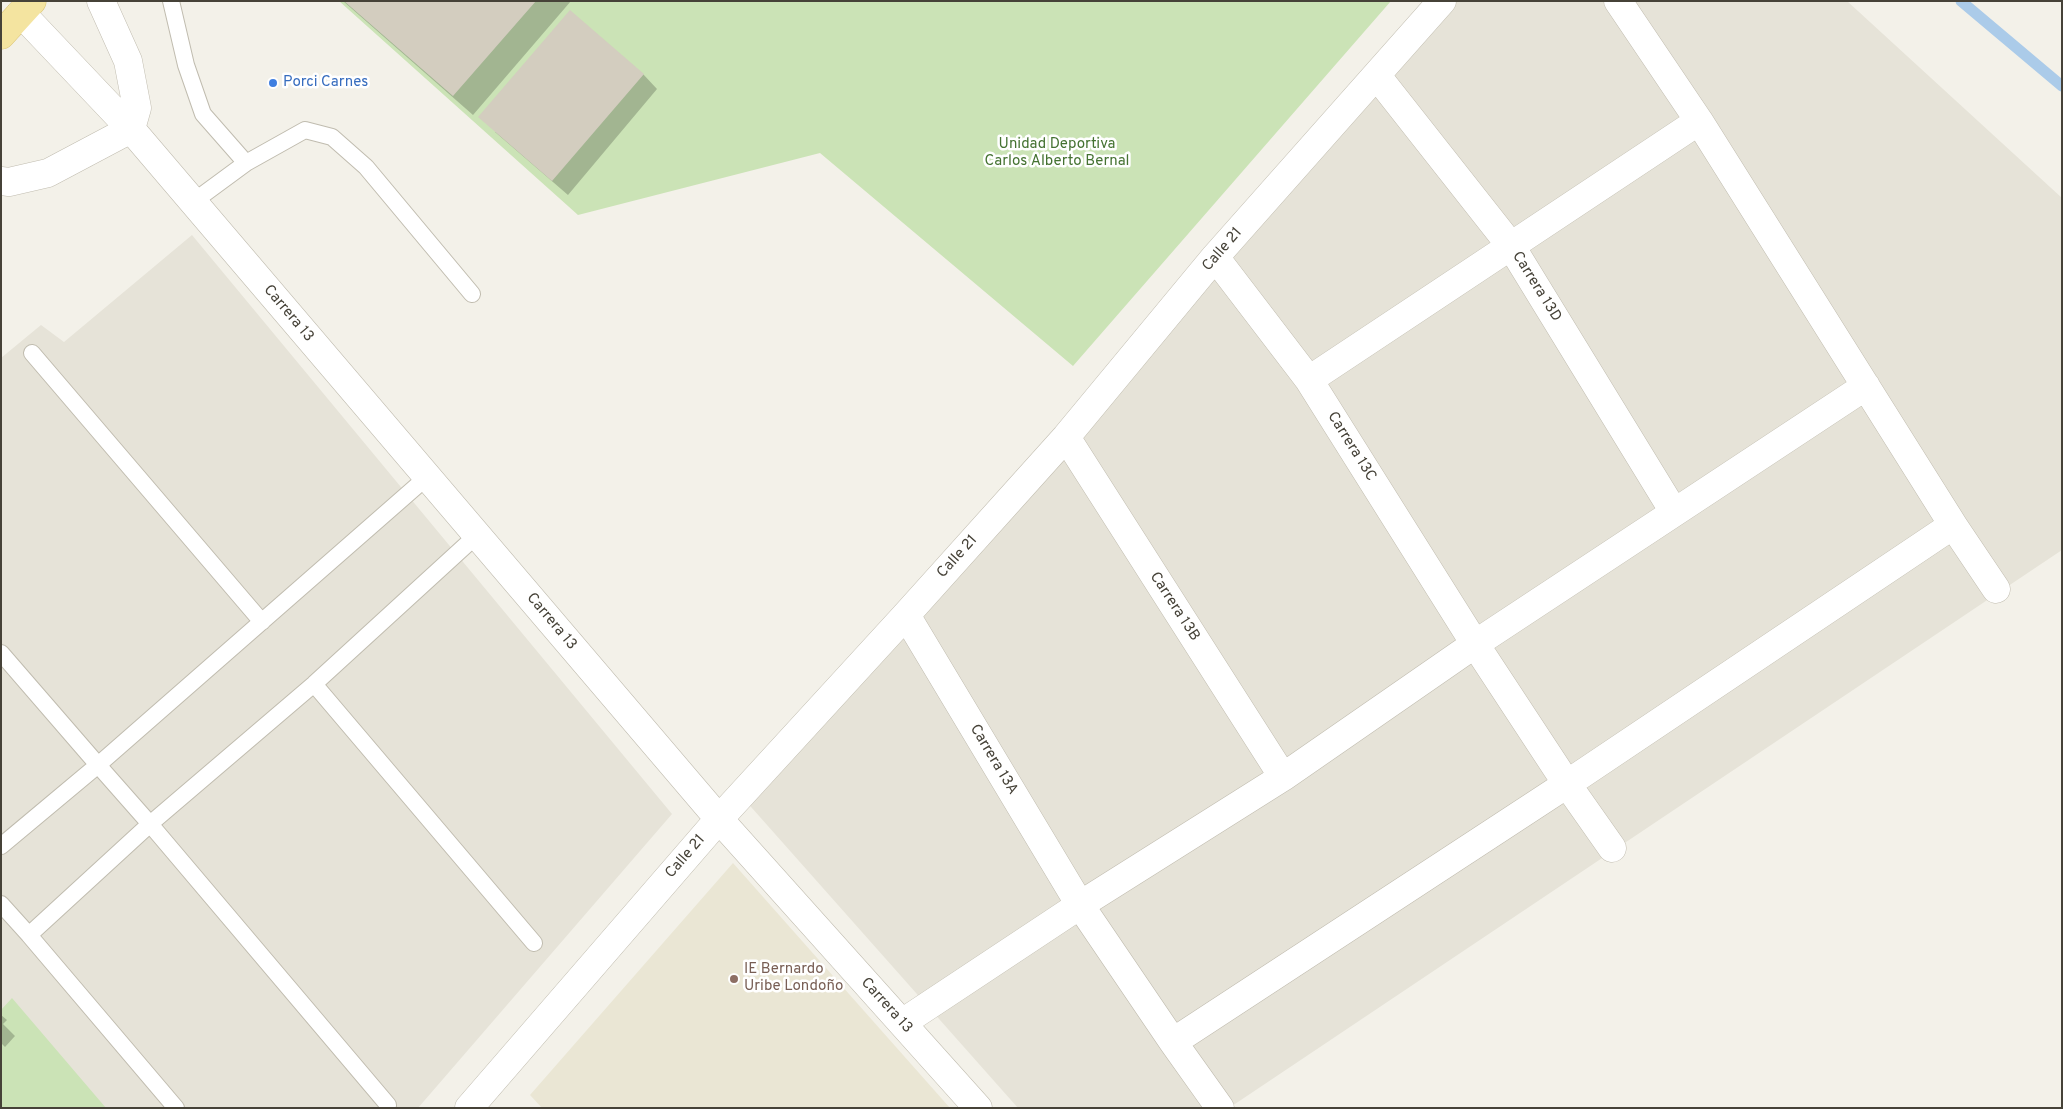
<!DOCTYPE html>
<html>
<head>
<meta charset="utf-8">
<style>
	body { margin:0 }
	#map { position:relative; width:2063px; height:1109px; overflow:hidden; background:#f3f1e9; font-family:Overpass,sans-serif }
	canvas { display:block }
	.frame { position:absolute; inset:0; border:2px solid #464238; pointer-events:none }
</style>
</head>
<body>
<div id="map">
<canvas width="2063" height="1109"></canvas>
<div class="frame"></div>
</div>
<script>
const context = document.querySelector('canvas').getContext('2d');
context.lineJoin = 'round';
function fillPath(path, color) {
  context.fillStyle = color;
  context.fill(path, 'evenodd');
}
function poly(rows) {
  const path = new Path2D();
  for (const r of rows) {
    path.moveTo(r[0], r[1]);
    for (let i = 2; i < r.length; i += 2) path.lineTo(r[i], r[i + 1]);
  }
  return path;
}
function strokePath(path, color, width, dash) {
  context.strokeStyle = color;
  context.lineWidth = width;
  context.lineCap = dash ? 'butt' : 'round';
  context.setLineDash(dash || []);
  context.stroke(path);
}
function label(font, color, halo, rows, align = 'center') {
  context.font = font + ' Overpass,sans-serif';
  context.lineWidth = 5;
  context.setLineDash([]);
  context.textBaseline = 'middle';
  context.strokeStyle = halo;
  context.fillStyle = color;
  for (const [text, x, y, turn = 0] of rows) {
    context.save();
    context.translate(x, y);
    context.rotate((+turn || 0) * Math.PI / 180);
    context.textAlign = isNaN(turn) ? turn : align;
    if (halo) context.strokeText(text, 0, 0);
    context.fillText(text, 0, 0);
    context.restore();
  }
}
fillPath(poly([
	[1456,1,1847,1,2062,198,2062,550,1229,1108,1018,1108,744,799],
	[192,235,672,814,418,1108,1,1108,1,358,41,325,64,342]
]), '#e6e3d8');
fillPath(poly([
	[733,863,950,1108,542,1108,530,1095]
]), '#eae6d4');
fillPath(poly([
	[339,1,1391,1,1073,366,820,153,578,215],
	[12,998,106,1108,1,1108,1,1010]
]), '#cbe3b6');
fillPath(poly([
	[343,1,571,1,473,115],
	[643,74,657,89,568,195,495,132],
	[1,1015,7,1020,3,1024,15,1036,5,1047,1,1043]
]), '#0003');
strokePath(poly([
	[1961,1,2062,86]
]), '#abcbe9', 11);
fillPath(poly([
	[344,1,536,1,453,96],
	[570,10,644,74,552,181,478,117]
]), '#d3cdbf');
const service = poly([
	[171,1,186,65,203,114,246,163],
	[193,202,246,163,305,130,332,137,366,167,472,294],
	[32,353,262,622],
	[1,653,98,765,1,846],
	[314,684,534,943],
	[1,904,29,935,150,824,98,765,427,477],
	[29,935,176,1108],
	[388,1105,150,824,314,684,477,535]
]);
const minor = poly([
	[21,13,131,129,719,819,978,1108],
	[1377,76,1511,246,1674,512],
	[1,181,9,182,48,173,131,129,137,108,128,61,101,1],
	[1215,257,1309,380,1475,644,1567,784,1953,525,1699,121,1618,1],
	[1309,380,1699,121],
	[1066,437,1283,777],
	[1953,525,1996,589],
	[906,615,1080,905,1173,1042,1567,784,1612,848],
	[902,1023,1080,905,1283,777,1475,644,1866,386],
	[1173,1042,1220,1108],
	[469,1108,719,819,906,615,1066,437,1215,257,1442,1]
]);
const primary = poly([
	[1,35,32,1]
]);
strokePath(service, '#c0bcaf', 18);
strokePath(minor, '#c0bcaf', 29);
strokePath(primary, '#d8c272', 29);
strokePath(service, '#fff', 16);
strokePath(minor, '#fff', 28);
strokePath(primary, '#f4e4a0', 28);
for (const [x, y, r, color] of [
	[273,83,5,"#3f7fe0"],
	[734,979,5,"#8d6e63"]
]) {
  const dot = new Path2D();
  dot.arc(x, y, r, 0, 2 * Math.PI);
  context.fillStyle = color;
  context.fill(dot);
  strokePath(dot, '#fff', 2);
}
label('15px', '#366cbe', '#fff', [
	["Porci Carnes",283,83]
], 'left');
label('15px', '#447231', '#fff', [
	["Unidad Deportiva",1057,145],
	["Carlos Alberto Bernal",1057,162]
]);
label('15px', '#464238', '#fff', [
	["Calle 21",1223,250,-49],
	["Carrera 13D",1536,287,58],
	["Carrera 13",288,314,50],
	["Carrera 13C",1351,447,58],
	["Calle 21",958,557,-48],
	["Carrera 13B",1174,607,57],
	["Carrera 13",551,622,50],
	["Carrera 13A",993,760,59],
	["Calle 21",686,857,-49],
	["Carrera 13",886,1006,48]
]);
label('15px', '#785e54', '#fff', [
	["IE Bernardo",744,970],
	["Uribe Londoño",744,987]
], 'left');
</script>
</body>
</html>
